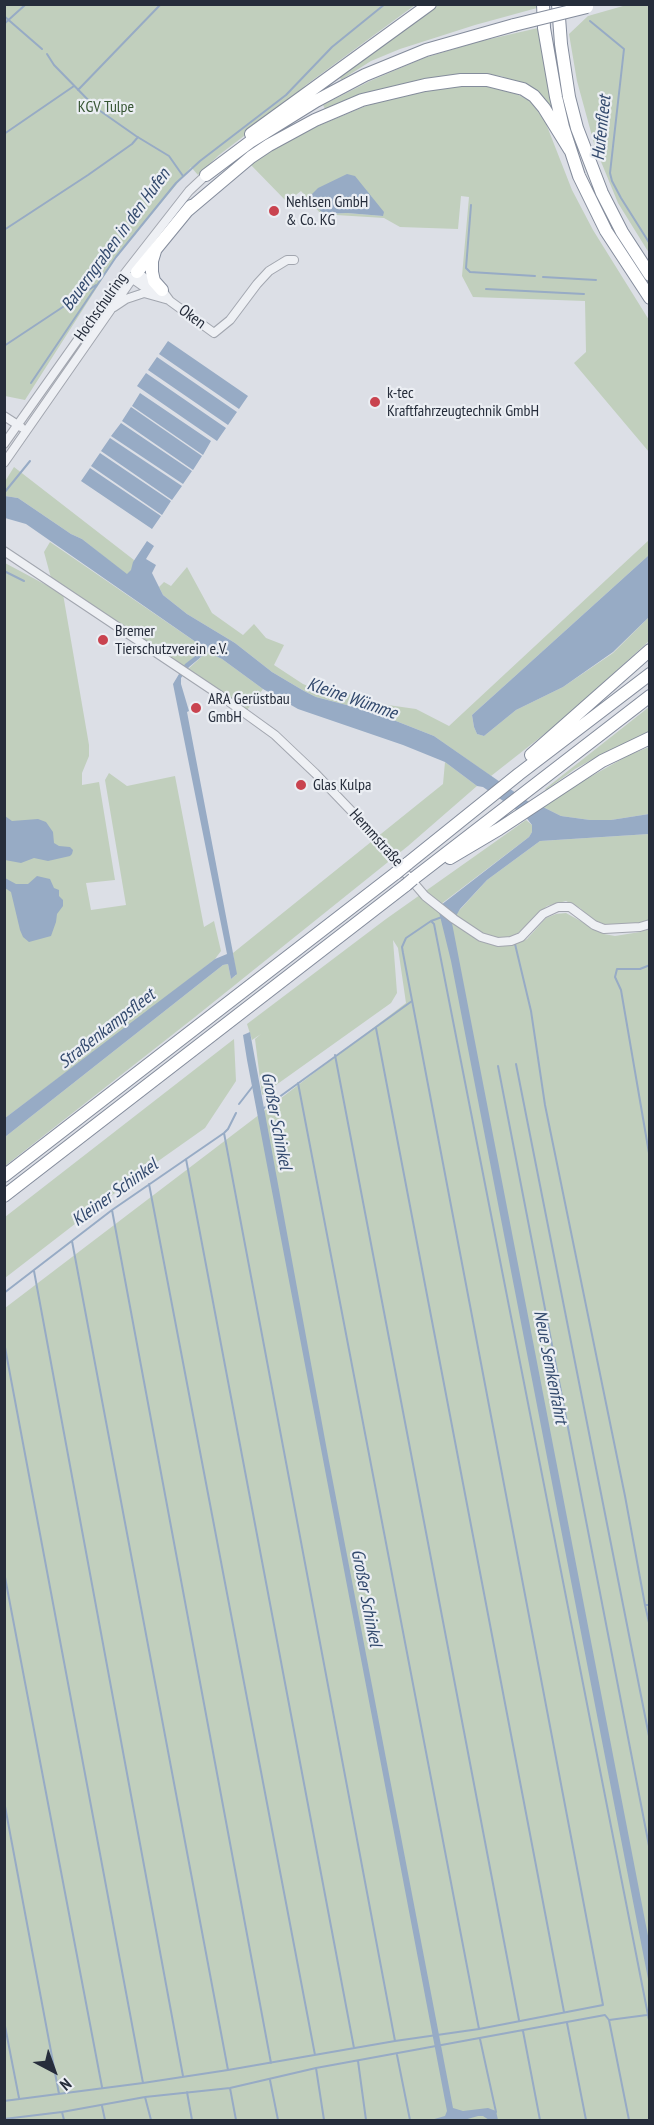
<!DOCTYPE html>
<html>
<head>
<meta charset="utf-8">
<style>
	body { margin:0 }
	#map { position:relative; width:654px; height:2125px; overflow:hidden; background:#dcdfe6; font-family:"PT Sans Narrow",sans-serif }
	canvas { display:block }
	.frame { position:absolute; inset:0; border:6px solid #262d3b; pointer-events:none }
	.north { position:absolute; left:24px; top:2041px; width:60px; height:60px; -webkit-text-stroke:4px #ebeef3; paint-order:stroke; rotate:139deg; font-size:16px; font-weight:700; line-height:24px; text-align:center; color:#262d3b }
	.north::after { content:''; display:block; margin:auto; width:21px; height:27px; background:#262d3b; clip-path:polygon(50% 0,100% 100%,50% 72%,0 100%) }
</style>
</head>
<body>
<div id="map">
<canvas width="654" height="2125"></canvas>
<div class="frame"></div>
<div class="north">N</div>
</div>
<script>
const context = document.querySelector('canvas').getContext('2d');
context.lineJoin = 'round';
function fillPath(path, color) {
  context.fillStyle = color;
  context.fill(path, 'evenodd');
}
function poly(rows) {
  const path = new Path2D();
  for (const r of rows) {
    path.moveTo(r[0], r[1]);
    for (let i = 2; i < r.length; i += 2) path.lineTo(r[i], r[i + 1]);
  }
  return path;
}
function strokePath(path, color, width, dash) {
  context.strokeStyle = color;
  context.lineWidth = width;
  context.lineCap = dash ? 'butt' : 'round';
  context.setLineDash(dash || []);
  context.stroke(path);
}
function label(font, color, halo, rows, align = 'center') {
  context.font = font + ' "PT Sans Narrow",sans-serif';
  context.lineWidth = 4.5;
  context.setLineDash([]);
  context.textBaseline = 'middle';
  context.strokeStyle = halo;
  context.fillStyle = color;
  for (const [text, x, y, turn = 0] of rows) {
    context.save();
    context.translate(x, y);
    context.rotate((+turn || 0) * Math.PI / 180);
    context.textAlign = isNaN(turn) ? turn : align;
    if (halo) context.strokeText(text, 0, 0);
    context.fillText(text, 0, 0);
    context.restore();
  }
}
fillPath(poly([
	[630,4,649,5,649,253,618,203,595,147,577,81,569,34,588,16],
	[4,5,415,5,306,85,290,101,219,155,198,175,191,167,117,256,25,400,5,396],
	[437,5,537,5,537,8,475,25,400,49,371,61,341,80,339,75],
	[538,28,550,98,557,126,525,86,501,76,469,74,440,77,390,87,326,111,323,105,370,81,424,58,477,42],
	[480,85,509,90,530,101,545,121,572,190,593,230,649,320,649,452,574,363,586,352,585,301,473,297,462,276,469,197,461,196,458,229,400,227,384,218,336,215,327,221,301,191,287,202,250,164,268,151,301,133,373,103,406,94,446,87],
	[371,196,383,216,347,213,323,214],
	[14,467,134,560,132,570,127,575,82,539,71,534,18,498,5,496,4,483],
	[649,540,649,555,472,715,474,727,477,734,484,736,516,710,563,687,613,653,648,618,649,613,649,641,561,721,491,776,434,736,373,712,316,697,304,691,272,672,235,643,187,614,163,595,159,587,164,582,171,586,187,567,212,613,243,635,254,624,266,638,284,645,274,665,303,684,320,691,327,688,388,705,416,709,449,726],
	[50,542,203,647,203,649,184,666,51,578,44,552],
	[5,563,63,594,89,745,89,756,82,773,82,785,99,782,115,880,86,883,91,910,126,905,105,780,109,773,127,786,175,776,204,927,214,921,221,951,215,959,151,1009,5,1118],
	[207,652,222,659,263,689,247,710,188,669],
	[649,707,649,732,604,753,575,769,546,790,545,789],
	[649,747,649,814,611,820,590,820,561,816,543,807,581,782,629,755],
	[445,762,477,786,408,846,195,1017,5,1166,5,1137,223,965,228,964,231,979,236,975,233,953,443,784],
	[526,820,532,825,532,832,529,837,441,904,440,914,479,941,499,946,513,945,527,939,546,918,556,914,566,913,604,934,615,936,640,932,649,929,649,2120,5,2120,5,1308,406,1003,398,948,393,940,397,993,391,1003,262,1095,255,1039,261,1034,252,1040,247,1024,386,919],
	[649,834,650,921,647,922,607,926,592,920,580,908,566,901,547,906,518,933,510,937,500,938,480,933,455,915,487,880,540,841],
	[234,1039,236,1081,205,1128,137,1176,5,1278,5,1217]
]), '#c1cfbd');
fillPath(poly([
	[347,174,355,176,384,212,383,216,347,213,323,214,309,197,318,188],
	[168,341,248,396,239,409,159,354],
	[157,357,237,412,228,425,148,370],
	[146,373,226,428,217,441,137,386],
	[140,393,211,441,203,455,132,406],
	[131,407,202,456,193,470,122,421],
	[121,423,192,471,183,484,111,436],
	[110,438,182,486,172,500,101,451],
	[100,453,171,501,162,515,91,466],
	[90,468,161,516,152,529,81,481],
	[5,496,18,498,71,534,82,539,127,574,131,570,133,562,147,541,154,546,146,559,156,565,152,573,163,595,187,614,235,643,272,672,304,691,316,697,373,712,434,736,536,807,543,807,561,816,590,820,611,820,649,814,649,834,540,841,487,880,460,909,452,923,649,1941,649,1984,451,961,439,912,441,905,529,837,532,832,532,825,525,816,483,787,477,786,445,762,403,745,298,709,263,689,222,659,207,652,189,667,181,678,181,684,189,711,187,712,237,974,231,979,228,964,223,965,5,1137,5,1118,215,959,227,954,173,684,185,664,203,650,203,647,26,524,5,518],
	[649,555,650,613,648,618,613,652,563,687,516,710,484,736,477,734,474,727,472,715],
	[5,816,12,821,38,819,46,822,53,832,54,843,59,846,70,847,73,850,72,854,70,856,48,861,34,858,21,863,5,860],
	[37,876,50,879,54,888,59,890,59,896,63,900,63,906,57,914,56,922,51,936,29,942,23,937,20,930,11,892,5,888,5,878,16,884,28,884],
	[250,1032,328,1456,453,2108,463,2111,488,2108,496,2111,498,2120,489,2120,483,2116,478,2116,464,2120,431,2120,445,2116,447,2111,247,1060,243,1035]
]), '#97abc5');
strokePath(poly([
	[4,16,42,49],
	[590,21,624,49,610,173,612,181,621,198,650,244],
	[4,24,25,5],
	[47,54,54,65,96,108,136,136,169,156,183,176],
	[78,90,161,4],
	[4,134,74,86],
	[471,205,466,268,470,272,535,276],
	[4,230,88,175,132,144,138,137],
	[543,277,596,280],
	[486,289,584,294],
	[4,346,96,285],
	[31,383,116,257,176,183,200,161,286,95,332,47,385,4],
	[4,493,30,461],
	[4,571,24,581],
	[431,921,442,917],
	[515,944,531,1011,545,1105,625,1496,645,1605,650,1605],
	[650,965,640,969,617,969,615,977,621,990,650,1159],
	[376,1028,564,2012],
	[335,1055,519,2020],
	[516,1064,650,1741],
	[498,1066,650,1851],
	[298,1083,479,2029],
	[239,1104,253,1086],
	[264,1108,412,1001],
	[224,1133,395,2041],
	[186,1159,354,2048],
	[149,1184,315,2055],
	[112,1210,271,2063],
	[72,1241,228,2070],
	[34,1271,183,2076],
	[4,1293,112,1210,224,1133,228,1129,236,1113],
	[4,1342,143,2083],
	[4,1572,102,2087],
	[645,1605,650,1627],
	[4,1801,59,2094],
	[609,2020,629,2120],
	[4,2021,19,2098],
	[567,2023,586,2120],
	[523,2031,540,2120],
	[480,2039,496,2112],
	[397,2055,410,2120],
	[358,2061,366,2120],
	[316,2068,324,2120],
	[270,2080,278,2120],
	[230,2088,236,2120],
	[187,2092,192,2120],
	[145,2097,151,2120],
	[4,2101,143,2083,228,2070,395,2041,479,2029,603,2005,403,953,402,947,406,938,431,921,434,924,650,2025],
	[102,2106,105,2120],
	[62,2112,64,2120],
	[4,2119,62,2112,145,2097,230,2088,316,2068,605,2015,609,2020,647,2015]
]), '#97abc5', 2);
const minor = poly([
	[135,271,162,290,170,301,214,333,230,320,257,284,269,271,287,260,294,260],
	[127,275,154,294],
	[114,307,126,299,144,293,169,300],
	[4,416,21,427],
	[4,444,125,273,189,191,206,175],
	[4,463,137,272],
	[4,551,221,696,275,735,315,773,360,820,425,896,454,919,481,937,498,942,511,941,521,937,543,914,558,907,570,907,594,925,604,929,640,927,650,924]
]);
const highway = poly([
	[543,4,544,28,556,97,563,127,579,176,606,231,650,298],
	[558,4,561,44,569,97,577,128,602,193,622,232,650,275],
	[251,134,430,4],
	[206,175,250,142,316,101,365,75,426,50,514,25],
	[187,211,251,157,269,145,315,120,362,100,425,85,461,80,487,80,523,89,534,96,544,108,570,150],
	[155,251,152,261,152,272,154,281,162,290],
	[137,272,191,206],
	[531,755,650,650],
	[450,858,499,829,602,761,650,738],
	[407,864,519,774,650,674],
	[413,879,650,696],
	[4,1176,396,873],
	[4,1196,406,885]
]);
strokePath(minor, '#a2a6af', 10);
strokePath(highway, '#848c9c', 14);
strokePath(minor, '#eef0f4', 8);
strokePath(highway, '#fff', 12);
const highwayBridge = poly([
	[514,25,587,7],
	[396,873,407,864],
	[406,885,413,879]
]);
strokePath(highwayBridge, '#848c9c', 14, []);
strokePath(highwayBridge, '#fff', 12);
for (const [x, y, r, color] of [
	[274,211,6,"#c9434f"],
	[375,402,6,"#c9434f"],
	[103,640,6,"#c9434f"],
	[196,708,6,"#c9434f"],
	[301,785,6,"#c9434f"]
]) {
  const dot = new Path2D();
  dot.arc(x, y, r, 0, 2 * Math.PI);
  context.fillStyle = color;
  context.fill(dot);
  strokePath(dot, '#ebeef3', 2);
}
label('16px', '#385634', '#ebeef3', [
	["KGV Tulpe",106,107]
]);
label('16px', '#262d3b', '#ebeef3', [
	["Nehlsen GmbH",286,202],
	["& Co. KG",286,220],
	["k-tec",387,393],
	["Kraftfahrzeugtechnik GmbH",387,411],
	["Bremer",115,631],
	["Tierschutzverein e.V.",115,649],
	["ARA Gerüstbau",208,699],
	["GmbH",208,717],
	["Glas Kulpa",313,785]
], 'left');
label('16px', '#262d3b', '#ebeef3', [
	["Hochschulring",101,307,-55],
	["Oken",192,317,36],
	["Hemmstraße",376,838,48]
]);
label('italic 18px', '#32496d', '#ebeef3', [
	["Hufenfleet",602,128,-84],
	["Bauerngraben in den Hufen",116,240,-54],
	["Kleine Wümme",352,699,19],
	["Straßenkampsfleet",107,1029,-38],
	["Großer Schinkel",276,1121,79],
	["Kleiner Schinkel",115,1193,-36],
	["Neue Semkenfahrt",550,1367,79],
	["Großer Schinkel",366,1598,79]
]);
</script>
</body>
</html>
